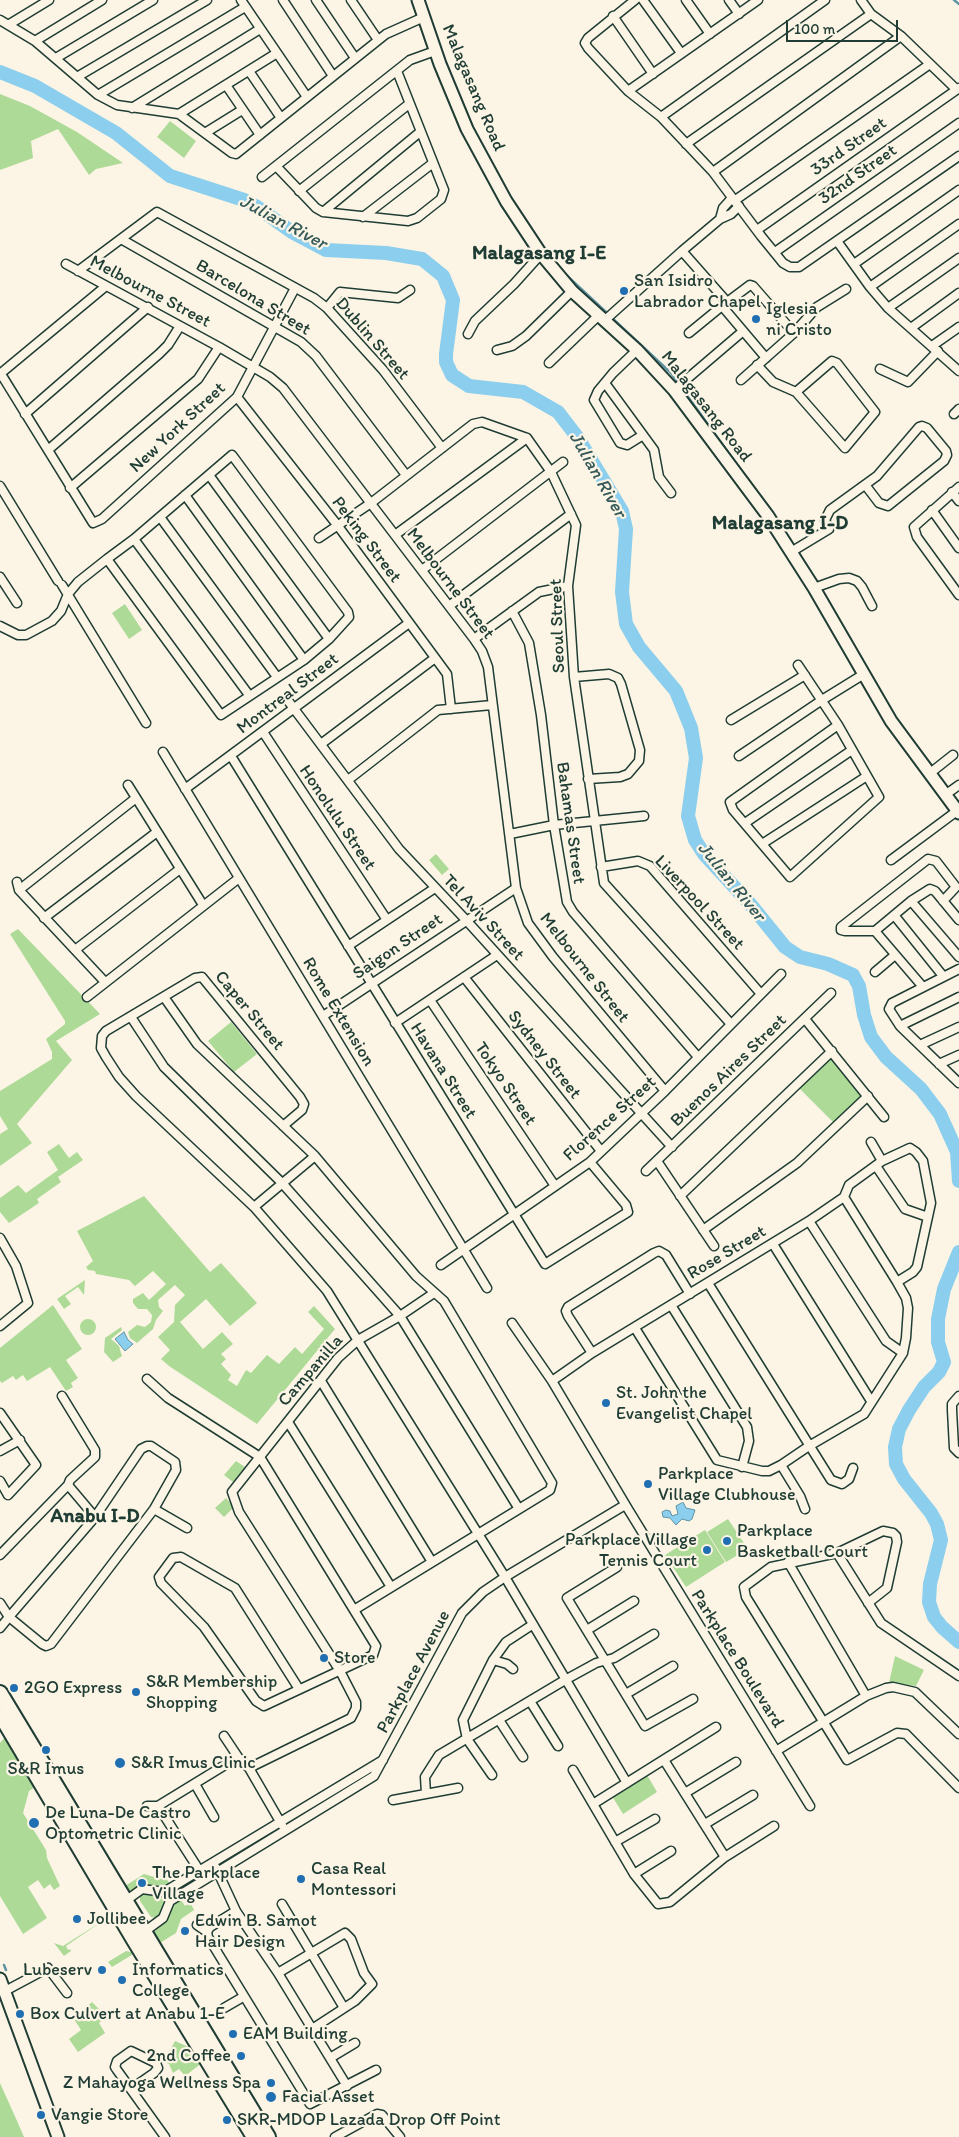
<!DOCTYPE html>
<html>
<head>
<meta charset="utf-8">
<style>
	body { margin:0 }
	#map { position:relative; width:959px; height:2137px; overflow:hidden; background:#fcf5e5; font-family:Itim,sans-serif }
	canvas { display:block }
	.scale { position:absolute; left:786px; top:20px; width:112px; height:22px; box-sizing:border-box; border:2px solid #1f3d34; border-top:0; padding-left:6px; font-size:15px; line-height:18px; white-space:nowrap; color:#1f3d34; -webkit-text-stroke:4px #fcf5e5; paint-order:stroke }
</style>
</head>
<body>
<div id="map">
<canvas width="959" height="2137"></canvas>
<div class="scale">100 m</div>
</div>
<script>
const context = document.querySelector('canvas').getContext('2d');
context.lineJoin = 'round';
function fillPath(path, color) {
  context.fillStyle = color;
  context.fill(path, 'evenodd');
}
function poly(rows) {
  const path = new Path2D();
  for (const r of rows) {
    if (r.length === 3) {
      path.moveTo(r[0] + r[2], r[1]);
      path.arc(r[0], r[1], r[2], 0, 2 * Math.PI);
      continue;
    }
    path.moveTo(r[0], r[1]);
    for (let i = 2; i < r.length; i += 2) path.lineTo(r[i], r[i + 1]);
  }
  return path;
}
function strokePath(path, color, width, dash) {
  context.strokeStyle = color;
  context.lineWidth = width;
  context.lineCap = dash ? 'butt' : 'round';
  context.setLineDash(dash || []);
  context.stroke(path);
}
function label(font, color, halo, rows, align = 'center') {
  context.font = font + ' Itim,sans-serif';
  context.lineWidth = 4.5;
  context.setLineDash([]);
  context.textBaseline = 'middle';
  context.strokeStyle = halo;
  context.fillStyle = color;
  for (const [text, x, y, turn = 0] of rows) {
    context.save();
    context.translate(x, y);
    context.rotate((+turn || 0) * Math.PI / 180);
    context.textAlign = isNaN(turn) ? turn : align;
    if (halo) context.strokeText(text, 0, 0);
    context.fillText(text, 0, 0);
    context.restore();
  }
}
fillPath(poly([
	[0,94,30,106,77,132,123,163,96,169,89,175,58,129,31,141,33,158,0,170],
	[170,121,196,141,184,158,157,137],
	[125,604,142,630,129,639,112,613],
	[436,854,449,869,442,875,429,860],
	[18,929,100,1014,56,1041,72,1060,17,1124,32,1143,0,1166,0,1134,8,1129,0,1116,0,1091,52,1059,52,1052,46,1039,65,1024,65,1021,10,934],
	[231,1022,257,1054,234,1072,208,1041],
	[831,1057,862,1096,833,1122,799,1088],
	[59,1144,69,1158,77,1152,83,1160,58,1177,61,1182,37,1199,39,1203,9,1223,0,1212,0,1198,18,1185,26,1193,58,1170,47,1152],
	[144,1196,210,1272,221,1263,257,1303,230,1326,206,1299,180,1322,203,1349,222,1332,233,1344,221,1354,226,1359,221,1364,231,1375,228,1380,237,1386,246,1370,251,1373,267,1355,279,1364,295,1347,302,1354,324,1329,308,1312,314,1306,335,1329,257,1424,169,1366,161,1359,170,1350,158,1337,174,1322,175,1305,185,1295,175,1285,158,1300,159,1307,163,1311,156,1320,153,1329,137,1343,130,1338,128,1332,137,1325,145,1327,151,1322,152,1315,147,1309,138,1309,133,1303,133,1299,143,1293,149,1300,166,1284,153,1271,135,1286,129,1280,96,1274,95,1271,88,1270,86,1267,93,1261,77,1231],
	[85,1280,84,1295,78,1287,65,1296,71,1304,64,1309,57,1299],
	[53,1305,82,1349,66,1360,78,1378,71,1383,73,1387,66,1391,50,1367,27,1381,23,1375,16,1380,13,1376,2,1383,0,1381,0,1348],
	[88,1327,8],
	[121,1327,122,1330,111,1339,119,1346,122,1356,113,1362,104,1352,105,1338],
	[236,1461,245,1467,233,1482,224,1475],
	[226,1498,234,1507,224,1517,215,1508],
	[728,1519,748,1549,726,1562,707,1532],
	[705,1530,725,1562,686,1587,665,1555],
	[895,1656,924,1670,916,1686,889,1683],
	[5,1737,6,1737,17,1755,17,1763,23,1766,35,1787,29,1791,23,1813,46,1850,47,1858,60,1886,54,1890,50,1884,44,1889,38,1880,28,1887,47,1918,23,1934,0,1896,0,1743],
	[647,1775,657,1792,623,1814,612,1796],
	[144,1874,161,1879,165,1877,170,1884,165,1887,143,1884,131,1891,128,1890,125,1886],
	[144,1892,161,1895,165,1900,161,1915,158,1918,151,1917,140,1901,140,1897],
	[180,1898,185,1906,190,1902,194,1910,181,1919,176,1933,160,1943,154,1932,166,1922,174,1903],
	[104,1920,66,1946,68,1950,70,1949,71,1951,64,1956,54,1943,63,1946],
	[126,1951,135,1953,112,1967,108,1962],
	[92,2002,106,2016,99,2023,105,2033,78,2052,69,2039,81,2030,74,2019],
	[175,2041,191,2048,197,2060,200,2058,202,2063,185,2076,179,2069,173,2073,169,2064,164,2061],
	[0,2083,18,2123,24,2137,0,2137]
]), '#aeda98');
const water = poly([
	[124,1332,128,1340,133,1344,125,1351,115,1339,124,1332],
	[683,1502,686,1508,695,1510,692,1519,689,1521,682,1519,676,1525,670,1518,663,1517,662,1512,666,1510,670,1511,672,1516,678,1514,676,1506,683,1502]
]);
fillPath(water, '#8cceed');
strokePath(water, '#6094a3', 1);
strokePath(poly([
	[954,0,959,4],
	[563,272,607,313],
	[612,318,671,373,753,487],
	[778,522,810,572],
	[920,751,933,767],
	[4,1965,6,1970]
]), '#6094a3', 2.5);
strokePath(poly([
	[0,72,35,86,116,133,170,176,244,200,257,207,292,232,326,250,386,253,422,259,443,276,453,300,446,354,446,362,452,375,469,386,523,392,558,412,578,438,622,511,626,529,622,592,626,624,639,647,676,691,691,728,696,758,688,816,695,840,704,854,751,905,785,947,800,957,828,964,853,975,859,986,864,1015,871,1037,886,1057,921,1089,940,1114,957,1152,959,1181],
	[959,1252,944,1289,938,1319,938,1342,944,1362,939,1372,924,1387,909,1410,899,1429,895,1447,896,1464,904,1479,931,1513,937,1524,941,1540,930,1584,929,1602,934,1617,942,1627,959,1642]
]), '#8cceed', 14);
const street = poly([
	[241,0,307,97],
	[283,0,333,76],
	[316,0,355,58],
	[351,0,378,40],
	[635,0,588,38,585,43,588,48,628,91,661,117,713,172,761,236,783,263,790,267,799,267,959,156],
	[643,0,681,53],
	[686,0,710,34],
	[729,0,739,14],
	[861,0,871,14,901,36,956,89],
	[613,16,653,74],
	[0,20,35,41,98,95,117,105,179,114,232,153,236,154,386,34,424,17],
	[8,25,49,0],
	[35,41,102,0],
	[56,58,153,0],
	[249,71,281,118],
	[77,77,207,0],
	[226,85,260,135],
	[628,91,758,0],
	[98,95,245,7],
	[132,108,260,29],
	[179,114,277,53],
	[661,117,825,0],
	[205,133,242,110],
	[686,144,871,14],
	[276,166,316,208,323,212,408,221,417,218,441,199,444,190,397,71],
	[713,172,901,36],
	[262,177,410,60,435,51],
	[299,191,409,104],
	[734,201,930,64],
	[323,212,420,132],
	[363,217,433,163],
	[720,219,723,208,732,198],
	[757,230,959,88],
	[121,239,301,342,316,356,406,475],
	[837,241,870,287,888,308,959,371],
	[682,251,727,302],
	[775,252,959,123],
	[66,264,219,347,270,377,283,388,474,639,482,651,488,667,516,888,528,923,553,957,665,1091],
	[854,264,959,190],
	[78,271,157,212,314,298,327,308,383,370,442,448],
	[870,287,959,224],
	[327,308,340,292,398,298,410,290],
	[888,308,959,258],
	[604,321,682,251,720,219,731,214,739,206],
	[911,328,959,293],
	[689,333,722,306],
	[468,334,475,321,514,284,541,254],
	[932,346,959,327],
	[497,350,512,346,526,336,572,291],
	[637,350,613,373,598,391,594,400,620,443,627,445,643,435],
	[766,358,722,306,750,285,753,286,794,333],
	[549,363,598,316],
	[757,365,773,382,796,392,845,448,875,412,837,363,832,361,796,392],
	[880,369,908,382,938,351],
	[0,374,106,286],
	[1,374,93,523,102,519,237,397,295,288],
	[741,380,794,333,817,307,846,289],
	[605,383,654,450,659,477,671,493],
	[674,390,742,332],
	[237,397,338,526,447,674,451,709],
	[25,414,148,307],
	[954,414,959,409],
	[48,450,159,354,168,345,180,326],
	[209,475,329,639],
	[0,486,58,581],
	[959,487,914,527,917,537,959,595],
	[70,488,198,379,219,347],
	[952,492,959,501],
	[185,495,304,660],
	[932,510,959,548],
	[160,517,277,677],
	[395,535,527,438],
	[319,538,371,503,473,424,482,422,527,438,551,472,576,525,568,586,574,677,604,883,731,1024],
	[134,539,249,695],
	[791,552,829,529,825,520,830,510,877,476,919,427,922,426,927,428,946,451,947,455,944,461,888,506,879,503,866,486],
	[422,570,563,462],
	[0,577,17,603],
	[62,585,146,723],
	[814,588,839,579,849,578,857,581,862,587,872,606],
	[449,606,571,514],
	[512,611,529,643,541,715,554,825,567,902,573,912,698,1057],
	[0,626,18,635,26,635,52,621,61,611,68,594,78,582,107,559,134,539,232,455,348,612,349,617,329,639,304,660,221,715,107,559],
	[474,639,539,592,568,586],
	[798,665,838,725,879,797,790,877,733,810,730,802,838,725],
	[574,677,609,674,618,678,621,684,640,750,639,761,628,774,620,777,588,779],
	[286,698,399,849,466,920,672,1147],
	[731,720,805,675],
	[263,732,387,920],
	[321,744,435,658],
	[163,752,487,1288],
	[231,756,545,1264,628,1212,626,1205,590,1162],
	[739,756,822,700,864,674],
	[929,774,953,755],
	[348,780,438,710,492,705],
	[128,785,203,905],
	[185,789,409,623],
	[945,795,959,785],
	[745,823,852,750],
	[510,834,554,825,644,816],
	[762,844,867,776],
	[891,860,957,811],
	[601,867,638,861,650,866,761,994],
	[17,882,19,890,105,982],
	[19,890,136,798],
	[911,901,959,957],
	[894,915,943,976],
	[44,918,157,832],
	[875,931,911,901,930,889,935,891,959,920],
	[348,946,435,888],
	[75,950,180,869],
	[959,969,892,1003,889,1009,900,1026,959,1083],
	[875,972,895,955],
	[464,977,601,1151],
	[923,987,875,931,845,931,841,930,841,927,928,859,936,861,956,887,943,901],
	[87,997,239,878],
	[164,997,197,1044,315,1156,416,1276,444,1301,552,1483,550,1490,354,1610],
	[430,1000,555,1186],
	[323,1016,516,888],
	[131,1017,164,1067,282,1183,400,1316,519,1509],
	[805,1019,884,1117],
	[395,1023,497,955],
	[900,1026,959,997],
	[920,1045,959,1027],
	[939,1064,959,1055],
	[283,1126,302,1110,304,1104,300,1097,202,977,195,978,106,1031,102,1036,101,1048,106,1057,119,1077,136,1096,254,1207,327,1291,505,1577,627,1783],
	[871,1142,882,1161],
	[657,1161,714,1246],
	[876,1166,905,1209,928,1217],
	[646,1171,831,993],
	[680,1196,832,1051],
	[844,1197,897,1282],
	[254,1207,315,1156],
	[809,1221,886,1341,903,1353],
	[703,1230,797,1163,868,1096],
	[0,1238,16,1266,28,1303,0,1326],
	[773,1244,871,1401],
	[441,1265,590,1162,665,1091,781,974],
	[708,1283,831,1480,842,1484,849,1479,853,1468],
	[671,1305,747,1427,749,1441,742,1467],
	[512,1323,552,1381,628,1509,810,1806],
	[592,1353,568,1316,566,1311,568,1307,654,1253,659,1251,666,1255,690,1294],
	[147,1379,168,1398,260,1457,376,1646,373,1655,264,1706,256,1701,204,1627,161,1583,159,1577,173,1558,181,1557,235,1588,299,1689],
	[321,1381,432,1562],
	[552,1381,592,1353,809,1221,844,1197,849,1185,882,1161,910,1148,916,1152,923,1161,931,1203,917,1267,913,1272,897,1282,906,1298,908,1308,906,1338,903,1353,864,1414,809,1446,781,1465,769,1471,762,1471,717,1460,635,1328],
	[959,1396,952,1404,952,1410,954,1448,959,1453],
	[0,1413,36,1465,8,1495,0,1481],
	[288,1422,391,1587],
	[0,1451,20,1440],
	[781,1465,800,1496,805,1509],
	[68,1485,95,1517],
	[154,1509,187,1528],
	[837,1553,883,1531,893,1533,896,1536,897,1542,887,1588,868,1603],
	[0,1555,68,1485,70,1480,95,1457,95,1450,62,1396],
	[788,1562,866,1696],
	[617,1567,567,1598,645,1726,693,1699],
	[0,1603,9,1617,42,1644,46,1646,51,1644,154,1509,176,1470,175,1462,151,1446,147,1446,141,1449,95,1517,90,1523,9,1617,0,1628],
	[587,1630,634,1601],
	[493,1660,507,1664,513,1669],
	[959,1676,881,1623,837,1553,771,1567,744,1587,746,1597,847,1760,897,1733,906,1734,959,1788],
	[626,1694,673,1666],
	[530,1701,558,1746],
	[499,1720,523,1757],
	[224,1736,238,1757,249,1768,282,1825],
	[776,1751,866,1696,886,1688,893,1687,915,1692,959,1734],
	[664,1760,725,1857],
	[249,1768,351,1718,356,1708,356,1702,340,1671,239,1512,232,1492,338,1358,358,1340,400,1316,434,1293],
	[573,1770,634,1874,658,1904,670,1902,725,1857,774,1826],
	[492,1775,467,1739,463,1720,493,1660,506,1642,532,1625],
	[195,1784,214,1817],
	[685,1793,736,1762],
	[426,1794,425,1777,439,1755,565,1680,596,1663,614,1658,654,1634],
	[393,1800,458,1788],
	[593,1804,716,1727],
	[147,1806,158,1806,238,1757],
	[158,1806,199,1870],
	[705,1824,753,1795],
	[615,1842,655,1819],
	[216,1868,236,1911,278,1973,347,2086],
	[634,1874,671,1851],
	[124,1902,142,1889,164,1892,383,1760],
	[282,1904,344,2008],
	[236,1911,210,1927,207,1932,208,1937,310,2104,376,2070],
	[197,1925,207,1932],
	[144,1932,163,1918,170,1901,374,1776,462,1613,483,1592,505,1577,625,1505],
	[278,1973,345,1933,351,1939,364,1973,372,1984,355,2001,312,2029],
	[5,1991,48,1968,67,1993],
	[224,2008,243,1997],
	[330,2058,355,2043],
	[131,2089,154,2073,158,2068,156,2063,131,2051,117,2061,115,2067,117,2070,165,2137],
	[335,2137,377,2114,382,2115,400,2137]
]);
const secondary = poly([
	[418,0,440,64,467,129,506,201,541,254,572,291,637,350,674,390,768,516,814,588,891,721,959,813],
	[0,1979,58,2137]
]);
const highway = poly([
	[0,1693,268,2137],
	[0,1714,134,1940,254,2137]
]);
strokePath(street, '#1f3d34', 11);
strokePath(secondary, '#1f3d34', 15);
strokePath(highway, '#1f3d34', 18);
strokePath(street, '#fcf5e5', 8);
strokePath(secondary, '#fcf5e5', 11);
strokePath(highway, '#fcf5e5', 14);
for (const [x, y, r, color] of [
	[624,291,5,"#1f6fb2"],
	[756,319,5,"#1f6fb2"],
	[606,1403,5,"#1f6fb2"],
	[648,1484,5,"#1f6fb2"],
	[727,1541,5,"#1f6fb2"],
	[707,1550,5,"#1f6fb2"],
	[324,1658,5,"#1f6fb2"],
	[14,1688,5,"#1f6fb2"],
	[136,1692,5,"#1f6fb2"],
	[46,1750,5,"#1f6fb2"],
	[120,1763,6,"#1f6fb2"],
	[34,1823,6,"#1f6fb2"],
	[301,1879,5,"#1f6fb2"],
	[142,1883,5,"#1f6fb2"],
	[77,1919,5,"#1f6fb2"],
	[185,1931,5,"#1f6fb2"],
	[102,1970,5,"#1f6fb2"],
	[122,1980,5,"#1f6fb2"],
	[20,2014,5,"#1f6fb2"],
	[233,2034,5,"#1f6fb2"],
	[241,2056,5,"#1f6fb2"],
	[271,2083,5,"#1f6fb2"],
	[271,2097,6,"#1f6fb2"],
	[41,2115,5,"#1f6fb2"],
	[227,2120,5,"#1f6fb2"]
]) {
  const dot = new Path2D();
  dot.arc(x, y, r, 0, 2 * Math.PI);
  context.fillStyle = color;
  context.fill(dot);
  strokePath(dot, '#fcf5e5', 2);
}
label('18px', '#1f3d34', '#fcf5e5', [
	["Malagasang Road",473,88,67],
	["33rd Street",849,147,-35],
	["32nd Street",858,175,-35],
	["Melbourne Street",150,292,28],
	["Barcelona Street",253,298,31],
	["Dublin Street",372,339,49],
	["Malagasang Road",706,407,52],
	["New York Street",178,428,-43],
	["Peking Street",366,540,53],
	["Melbourne Street",450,584,53],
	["Seoul Street",558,626,-92],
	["Montreal Street",288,694,-37],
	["Honolulu Street",337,818,56],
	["Bahamas Street",570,823,82],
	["Liverpool Street",699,903,47],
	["Tel Aviv Street",483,918,47],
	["Saigon Street",398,947,-34],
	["Melbourne Street",584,968,52],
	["Caper Street",249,1011,50],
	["Rome Extension",338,1012,59],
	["Sydney Street",544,1055,52],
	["Havana Street",443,1071,58],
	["Buenos Aires Street",729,1071,-44],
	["Tokyo Street",505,1084,56],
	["Florence Street",610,1119,-42],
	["Rose Street",727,1253,-31],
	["Campanilla",311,1371,-49],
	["Parkplace Boulevard",737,1659,58],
	["Parkplace Avenue",414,1672,-62]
]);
label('18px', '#1f3d34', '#fcf5e5', [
	["San Isidro",634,281],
	["Labrador Chapel",634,302],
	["Iglesia",766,309],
	["ni Cristo",766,330],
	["St. John the",616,1393],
	["Evangelist Chapel",616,1414],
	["Parkplace",658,1474],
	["Village Clubhouse",658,1495],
	["Parkplace",737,1531],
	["Basketball Court",737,1552],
	["Parkplace Village",697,1540,"right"],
	["Tennis Court",697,1561,"right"],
	["Store",334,1658],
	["S&R Membership",146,1682],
	["Shopping",146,1703],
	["2GO Express",24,1688],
	["S&R Imus Clinic",131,1763],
	["S&R Imus",46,1769,"center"],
	["De Luna-De Castro",45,1813],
	["Optometric Clinic",45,1834],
	["Casa Real",311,1869],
	["Montessori",311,1890],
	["The Parkplace",152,1873],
	["Village",152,1894],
	["Jollibee",87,1919],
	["Edwin B. Samot",195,1921],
	["Hair Design",195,1942],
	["Lubeserv",92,1970,"right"],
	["Informatics",132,1970],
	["College",132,1991],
	["Box Culvert at Anabu 1-E",30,2014],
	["EAM Building",243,2034],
	["2nd Coffee",231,2056,"right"],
	["Z Mahayoga Wellness Spa",261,2083,"right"],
	["Facial Asset",282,2097],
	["Vangie Store",51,2115],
	["SKR-MDOP Lazada Drop Off Point",237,2120]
], 'left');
label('italic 19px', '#355a59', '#fcf5e5', [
	["Julian River",283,223,28],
	["Julian River",597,475,60],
	["Julian River",731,882,51]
]);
label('bold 20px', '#1f3d34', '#fcf5e5', [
	["Malagasang I-E",539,254],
	["Malagasang I-D",780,524],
	["Anabu I-D",95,1517]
]);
</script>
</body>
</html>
